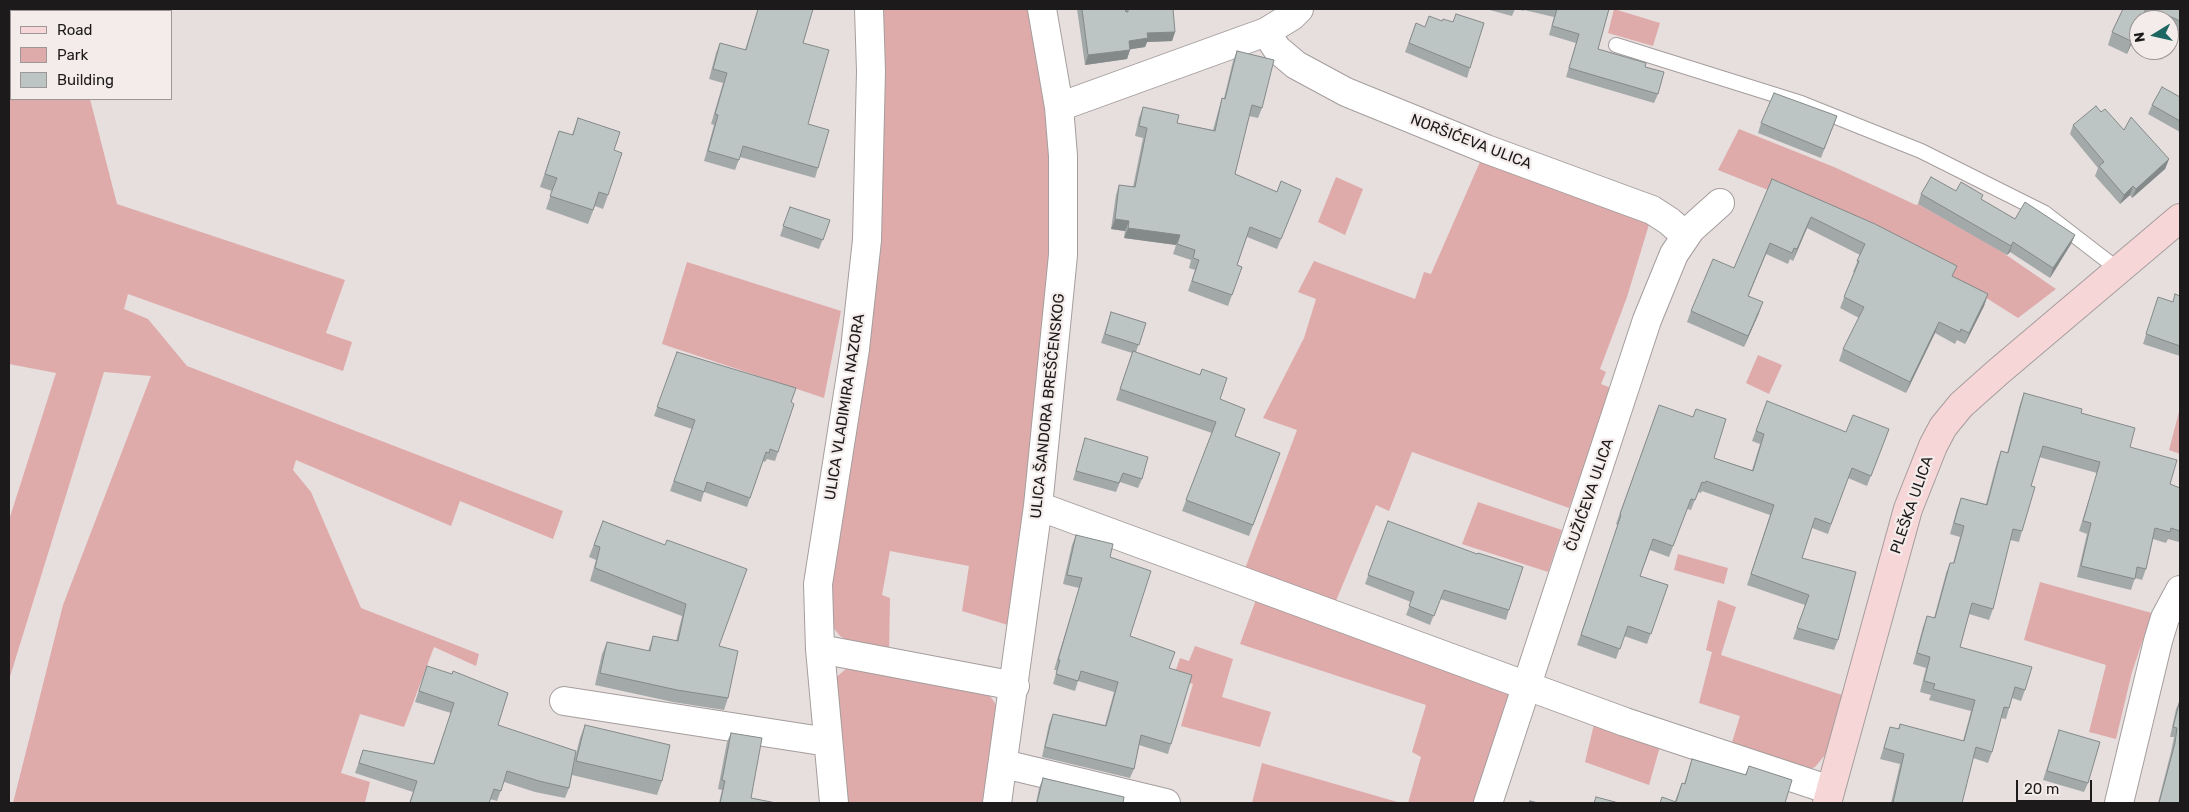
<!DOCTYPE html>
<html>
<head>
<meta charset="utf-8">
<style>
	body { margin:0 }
	#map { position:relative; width:2189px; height:812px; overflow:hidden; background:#e7dede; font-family:Rubik,sans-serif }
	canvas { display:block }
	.frame { position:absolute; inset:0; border:10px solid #1c1a1a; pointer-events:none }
	.legend { position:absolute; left:10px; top:10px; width:162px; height:90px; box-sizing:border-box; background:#f4ebeb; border:1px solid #9e9797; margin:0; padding:6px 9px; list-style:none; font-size:15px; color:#1c1a1a }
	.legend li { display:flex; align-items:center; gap:10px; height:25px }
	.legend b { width:25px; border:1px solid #9e9797 }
	.north { position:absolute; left:2129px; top:10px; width:50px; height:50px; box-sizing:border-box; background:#f4ebeb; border:1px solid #9e9797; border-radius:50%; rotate:261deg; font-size:14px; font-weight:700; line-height:20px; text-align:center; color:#1c1a1a }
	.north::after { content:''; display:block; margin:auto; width:18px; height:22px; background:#1c6762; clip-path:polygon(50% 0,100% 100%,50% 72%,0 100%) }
	.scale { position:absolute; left:2016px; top:780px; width:76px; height:22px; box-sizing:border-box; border:2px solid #1c1a1a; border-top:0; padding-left:6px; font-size:15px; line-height:18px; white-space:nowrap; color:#1c1a1a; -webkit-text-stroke:4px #f4ebeb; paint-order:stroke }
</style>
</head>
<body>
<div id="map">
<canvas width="2189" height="812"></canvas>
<div class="frame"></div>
<ul class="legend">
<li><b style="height:6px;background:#f7d6d7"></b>Road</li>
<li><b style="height:14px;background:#dfabaa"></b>Park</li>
<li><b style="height:14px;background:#bdc5c4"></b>Building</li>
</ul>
<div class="north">N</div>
<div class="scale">20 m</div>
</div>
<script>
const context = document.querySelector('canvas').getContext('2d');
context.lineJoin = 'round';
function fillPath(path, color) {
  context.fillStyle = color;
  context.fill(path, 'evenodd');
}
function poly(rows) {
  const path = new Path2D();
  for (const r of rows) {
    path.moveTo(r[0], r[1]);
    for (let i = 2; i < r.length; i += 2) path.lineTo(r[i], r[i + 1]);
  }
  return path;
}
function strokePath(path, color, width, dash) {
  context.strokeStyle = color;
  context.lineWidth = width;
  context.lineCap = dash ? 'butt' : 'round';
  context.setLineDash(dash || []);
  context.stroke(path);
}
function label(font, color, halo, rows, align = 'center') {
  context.font = font + ' Rubik,sans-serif';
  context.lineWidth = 4.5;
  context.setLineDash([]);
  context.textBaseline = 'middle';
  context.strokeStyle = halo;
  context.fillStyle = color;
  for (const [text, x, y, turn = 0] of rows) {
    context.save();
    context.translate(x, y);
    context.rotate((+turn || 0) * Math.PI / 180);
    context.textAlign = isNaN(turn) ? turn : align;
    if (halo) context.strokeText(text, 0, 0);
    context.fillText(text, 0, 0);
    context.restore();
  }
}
fillPath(poly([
	[9,9,82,9,83,11,11,11,11,99,90,99,117,204,345,280,326,333,352,342,343,371,128,294,124,309,148,319,187,366,563,511,553,539,460,501,451,526,296,460,293,470,311,492,361,608,479,654,476,666,434,647,404,727,360,714,341,773,370,782,365,803,13,803,63,605,151,376,104,372,9,680,9,520,56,373,9,364],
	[879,9,1028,9,1046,113,1052,179,1049,259,1027,500,1011,626,962,611,969,566,890,551,882,595,890,598,889,654,852,643,840,636,832,626,829,615],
	[1614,9,1660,23,1653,46,1608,33],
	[1739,129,1834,167,1916,205,1918,204,1999,250,2056,289,2018,318,1953,277,1768,190,1718,170],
	[1483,155,1651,218,1627,297,1600,369,1606,372,1601,384,1611,388,1569,508,1412,452,1389,511,1376,505,1335,603,1243,574,1297,430,1263,418,1304,338,1316,299,1298,292,1314,261,1415,299,1424,272,1431,274],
	[1336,177,1363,189,1345,235,1318,222],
	[687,262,841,311,824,398,662,344],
	[1758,355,1782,365,1769,394,1746,383],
	[2180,408,2180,454,2169,450],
	[1478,502,1562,530,1548,572,1462,544],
	[1678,554,1728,568,1724,584,1674,570],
	[2040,582,2152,613,2132,672,2116,739,2089,732,2106,665,2024,640],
	[1258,594,1514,692,1476,803,1408,803,1421,757,1412,752,1426,705,1240,644],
	[1718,600,1736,607,1721,655,1845,696,1825,755,1815,767,1807,770,1730,749,1740,716,1699,703,1712,652,1706,650],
	[1195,646,1233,659,1222,697,1271,712,1260,747,1181,726,1193,684,1173,678,1180,658,1189,661],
	[847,668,980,691,990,696,995,703,998,711,983,803,841,803,833,680],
	[1595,720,1661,743,1649,785,1585,762],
	[1262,763,1401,803,1252,803]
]), '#dfabaa');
const lane = poly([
	[1616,45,1801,103,1921,151,2045,213,2119,270]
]);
const street = poly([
	[1266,32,1277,49,1296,65,1346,92,1486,149,1652,210,1669,221,1686,236],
	[1059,107,1266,32,1292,16,1299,9],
	[1038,506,1625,722,1830,790],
	[820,649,1015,686],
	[564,701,828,742],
	[1004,764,1166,803],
	[834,803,820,649,818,584,855,349,867,240,871,71,869,9],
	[997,803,1038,506,1063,255,1063,156,1059,107,1042,9],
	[1488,803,1647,320,1674,254,1691,229,1720,203],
	[2119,803,2158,641,2165,618,2180,590]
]);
const secondary = poly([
	[1827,803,1908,509,1933,446,1943,427,1961,405,1998,372,2180,218]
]);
strokePath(lane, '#a59d9d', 16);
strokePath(street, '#a59d9d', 30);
strokePath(secondary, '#a59d9d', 30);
strokePath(lane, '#fff', 14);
strokePath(street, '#fff', 28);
strokePath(secondary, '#f7d6d7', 28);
fillPath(poly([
	[758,9,813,9,803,43,808,124,818,168,815,178,740,157,735,170,704,161,714,125,711,124,723,83,709,79,716,53,720,43,745,50],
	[1077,9,1168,9,1175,32,1172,41,1147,42,1145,47,1130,49,1127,59,1085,65],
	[1486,9,1515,9,1512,16],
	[1518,9,1609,9,1598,49,1645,67,1658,94,1654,103,1566,77,1576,43,1549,35,1554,17,1524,10,1523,11],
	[2123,9,2180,9,2180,36,2169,31,2169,20,2147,20,2143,18,2139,20,2139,27,2127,54,2108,45,2112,32],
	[1442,21,1470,68,1467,78,1405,52,1416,23,1425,27],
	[1237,51,1262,108,1258,118,1249,116,1235,174,1297,200,1277,249,1247,237,1237,265,1242,267,1228,306,1188,291,1195,270,1189,268,1191,260,1173,254,1176,245,1124,238,1125,231,1111,229,1116,195,1119,185,1133,187,1143,138,1135,136,1139,118,1143,107,1177,123,1213,130,1219,108,1222,98,1224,98,1233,61],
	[2180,97,2180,132,2148,114,2152,105],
	[2101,112,2124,130,2169,159,2165,169,2132,198,2130,195,2120,204,2095,176,2098,168,2070,134,2073,125],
	[1837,116,1821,158,1758,133,1761,123],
	[578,118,614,150,608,195,603,209,595,206,588,224,546,209,552,191,540,187,559,131,572,135],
	[1772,179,1953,277,1988,294,1984,306,1965,344,1957,340,1955,344,1935,333,1906,393,1839,361,1843,349,1859,318,1840,308,1854,272,1853,272,1860,255,1807,228,1793,261,1790,259,1788,264,1766,254,1748,296,1759,313,1744,347,1687,322,1691,311,1734,268],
	[1956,191,1982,200,2015,219,2075,235,2071,244,2050,278,2010,252,2007,255,1918,204,1921,194],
	[790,207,830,220,819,249,780,236],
	[2180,296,2180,356,2143,344,2158,297,2173,302],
	[1111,312,1146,323,1136,352,1220,399,1235,436,1280,453,1249,536,1182,511,1212,433,1116,400,1132,353,1101,343],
	[677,352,791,402,778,452,775,461,767,459,765,462,763,461,747,507,704,492,701,502,670,491,692,429,654,416],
	[2024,393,2081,413,2130,447,2170,484,2180,488,2180,539,2179,542,2168,539,2166,543,2153,539,2146,569,2142,580,2135,578,2131,590,2077,577,2087,534,2079,531,2097,473,2039,457,2031,486,2022,531,2019,542,2010,540,1993,609,1989,620,1969,614,1960,647,2025,690,2021,701,2012,698,2006,719,2001,718,1992,752,1988,763,1973,758,1962,803,1891,803,1900,764,1880,759,1890,727,1898,729,1900,724,1963,741,1971,711,1929,700,1931,695,1920,692,1926,668,1913,664,1923,627,1927,616,1934,618,1946,573,1950,563,1953,563,1960,537,1950,534,1957,509,1961,498,1986,504,1997,462,2001,451,2007,453,2020,404],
	[1767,401,1846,432,1889,429,1867,486,1848,478,1828,534,1812,528,1802,558,1838,640,1834,650,1793,639,1805,605,1747,585,1770,515,1702,491,1701,493,1698,492,1691,510,1687,509,1669,557,1650,550,1640,576,1668,585,1647,644,1624,636,1616,659,1577,645,1618,525,1616,524,1659,405,1714,458,1752,470,1760,444,1752,441],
	[1085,438,1142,479,1138,488,1120,482,1116,492,1073,480],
	[603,521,665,545,719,646,728,698,724,710,673,702,595,685,602,654,607,642,648,651,653,636,676,641,682,616,590,581,596,560,589,557],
	[1388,521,1509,610,1506,620,1440,599,1430,625,1406,615,1411,602,1365,584],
	[1076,535,1110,557,1130,636,1169,668,1171,744,1168,754,1139,745,1134,769,1130,778,1042,757,1049,724,1053,714,1105,725,1114,692,1078,681,1075,691,1053,684,1057,670,1054,670,1079,588,1063,584,1072,545],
	[427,666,498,725,572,770,580,738,585,725,662,781,657,795,572,775,569,788,565,798,535,792,504,782,497,801,490,799,489,803,409,803,413,792,355,773,363,750,433,764,451,713,415,702],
	[2180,700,2180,803,2158,803,2171,752,2174,737,2170,737,2176,709],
	[2059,730,2088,783,2084,792,2043,780],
	[731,733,751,798,776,803,719,803,722,790,718,789,727,742],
	[1692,759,1745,775,1749,766,1785,803,1675,801,1682,783,1684,784],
	[1043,778,1123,803,1036,803,1039,788]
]), '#a3a9a9');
fillPath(poly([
	[2139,25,2139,27,2127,54,2131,41],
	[1175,32,1172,41,1147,42,1145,47,1126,50,1129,41,1147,33],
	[1130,50,1127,59,1085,65,1088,55],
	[2169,159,2165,169,2132,198,2136,189],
	[2133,186,2130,195,2120,204,2124,195],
	[1811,217,1807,228,1793,261,1797,249],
	[1115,219,1129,221,1125,231,1111,229],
	[1128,228,1180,235,1176,245,1124,238],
	[2075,235,2071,244,2050,278,2053,268],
	[2013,242,2010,252,2007,255,2011,246],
	[1770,243,1766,254,1744,307,1748,296],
	[1988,294,1984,306,1965,344,1969,333],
	[1763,302,1759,313,1744,347,1748,336],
	[1939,322,1935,333,1906,393,1910,382]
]), '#848a89');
const building = poly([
	[758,9,813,9,803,43,829,50,808,124,829,130,818,168,743,146,739,160,708,151,718,115,715,114,727,73,713,69,720,43,746,50,758,9],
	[1082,9,1125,9,1126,12,1128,12,1128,9,1173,9,1175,32,1147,33,1148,38,1129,41,1130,50,1088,55,1082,9],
	[1557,9,1609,9,1598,49,1646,63,1645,67,1664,72,1658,94,1569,68,1579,34,1552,26,1557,9],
	[2123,9,2146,9,2141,20,2139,20,2139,25,2131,41,2112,32,2123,9],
	[2154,9,2180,9,2180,21,2154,9],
	[1456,14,1484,23,1470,68,1409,43,1416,23,1425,27,1429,16,1442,21,1443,19,1453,22,1456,14],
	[1237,51,1274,60,1262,108,1252,105,1235,174,1277,192,1281,181,1301,190,1281,239,1250,227,1237,265,1242,267,1232,295,1192,281,1199,260,1193,258,1195,250,1177,244,1180,235,1128,228,1129,221,1115,219,1119,185,1135,187,1147,128,1139,126,1143,107,1179,115,1177,123,1215,131,1222,98,1225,99,1237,51],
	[2162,87,2180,97,2180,121,2152,105,2162,87],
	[1774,93,1837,116,1824,149,1761,123,1774,93],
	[2096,106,2101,112,2105,109,2124,130,2131,117,2169,159,2136,189,2133,186,2124,195,2099,166,2104,162,2073,125,2096,106],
	[578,118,620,132,614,150,622,153,608,195,599,192,593,210,550,196,557,178,545,174,559,131,573,135,578,118],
	[1931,177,1956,191,1961,182,1983,195,1981,199,2015,219,2025,202,2075,235,2053,268,2013,242,2011,246,1921,194,1931,177],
	[1772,179,1875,224,1957,266,1952,276,1988,294,1969,333,1961,329,1960,332,1939,322,1910,382,1843,349,1864,307,1844,297,1859,261,1857,261,1865,244,1811,217,1797,249,1794,248,1792,253,1770,243,1748,296,1763,302,1748,336,1691,311,1713,259,1734,268,1772,179],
	[790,207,830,220,823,240,783,226,790,207],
	[2175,294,2180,296,2180,346,2146,334,2158,297,2173,302,2175,294],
	[1111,312,1146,323,1139,345,1105,334,1111,312],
	[1133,351,1200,375,1202,369,1227,378,1220,399,1245,409,1235,436,1280,453,1253,525,1186,500,1216,422,1120,389,1133,351],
	[677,352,796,388,791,402,794,404,778,452,770,449,769,453,766,452,750,498,707,482,704,492,674,481,695,420,657,407,677,352],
	[2024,393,2082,409,2081,413,2135,428,2130,447,2177,460,2170,484,2180,488,2180,531,2171,528,2170,532,2155,528,2146,569,2137,567,2135,579,2081,566,2091,523,2083,521,2100,462,2043,446,2031,486,2035,487,2022,531,2013,529,1993,609,1972,603,1960,647,2032,667,2025,690,2015,687,2009,708,2004,707,1992,752,1976,747,1962,803,1893,803,1904,754,1884,748,1890,727,1899,729,1900,724,1964,741,1975,700,1933,689,1935,684,1924,681,1930,657,1917,653,1927,616,1935,618,1950,563,1954,563,1964,526,1954,523,1961,498,1987,505,2001,451,2008,453,2024,393],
	[1767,401,1846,432,1853,415,1889,429,1871,476,1852,468,1831,524,1815,518,1802,558,1856,572,1838,640,1797,628,1809,595,1751,574,1774,505,1706,481,1705,483,1702,482,1695,500,1691,499,1673,546,1653,539,1640,576,1668,585,1651,634,1628,626,1620,649,1581,635,1621,515,1620,514,1659,405,1693,417,1696,409,1726,419,1714,458,1753,471,1764,434,1756,431,1767,401],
	[1085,438,1148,457,1142,479,1123,473,1119,483,1076,471,1085,438],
	[603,521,665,545,667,540,747,569,719,646,738,651,728,698,677,690,600,673,607,642,650,651,653,636,678,641,686,604,595,568,600,547,594,545,603,521],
	[1388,521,1477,554,1478,553,1523,567,1509,610,1444,590,1434,616,1409,606,1414,592,1368,575,1388,521],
	[1076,535,1113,544,1110,557,1151,571,1130,636,1175,652,1169,668,1192,675,1171,744,1141,735,1134,769,1045,747,1053,714,1106,726,1118,682,1081,671,1078,681,1056,674,1060,660,1058,660,1082,578,1067,575,1076,535],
	[427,666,452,674,453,671,508,693,498,725,576,751,569,788,539,781,507,771,501,791,494,789,489,803,410,803,417,781,359,763,363,750,434,764,454,703,419,691,427,666],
	[2180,700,2180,803,2159,803,2175,743,2177,728,2173,727,2180,700],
	[585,725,670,745,662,781,576,761,585,725],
	[2059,730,2100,742,2088,783,2047,771,2059,730],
	[731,733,762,738,751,798,776,803,720,803,725,781,722,780,731,733],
	[1692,759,1746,775,1749,766,1792,780,1785,803,1660,803,1662,797,1676,802,1682,783,1685,784,1692,759],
	[1043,778,1124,797,1123,803,1037,803,1043,778],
	[1596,797,1619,803,1594,803,1596,797],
	[1530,801,1538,803,1529,803,1530,801]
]);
fillPath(building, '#bdc5c4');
strokePath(building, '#848a89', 1);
label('15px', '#1c1a1a', '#f4ebeb', [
	["NORŠIĆEVA ULICA",1471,142,21],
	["ULICA ŠANDORA BREŠČENSKOG",1048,406,-84],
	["ULICA VLADIMIRA NAZORA",845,407,-81],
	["ČUŽIĆEVA ULICA",1590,495,-71],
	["PLEŠKA ULICA",1912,505,-71]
]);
</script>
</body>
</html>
